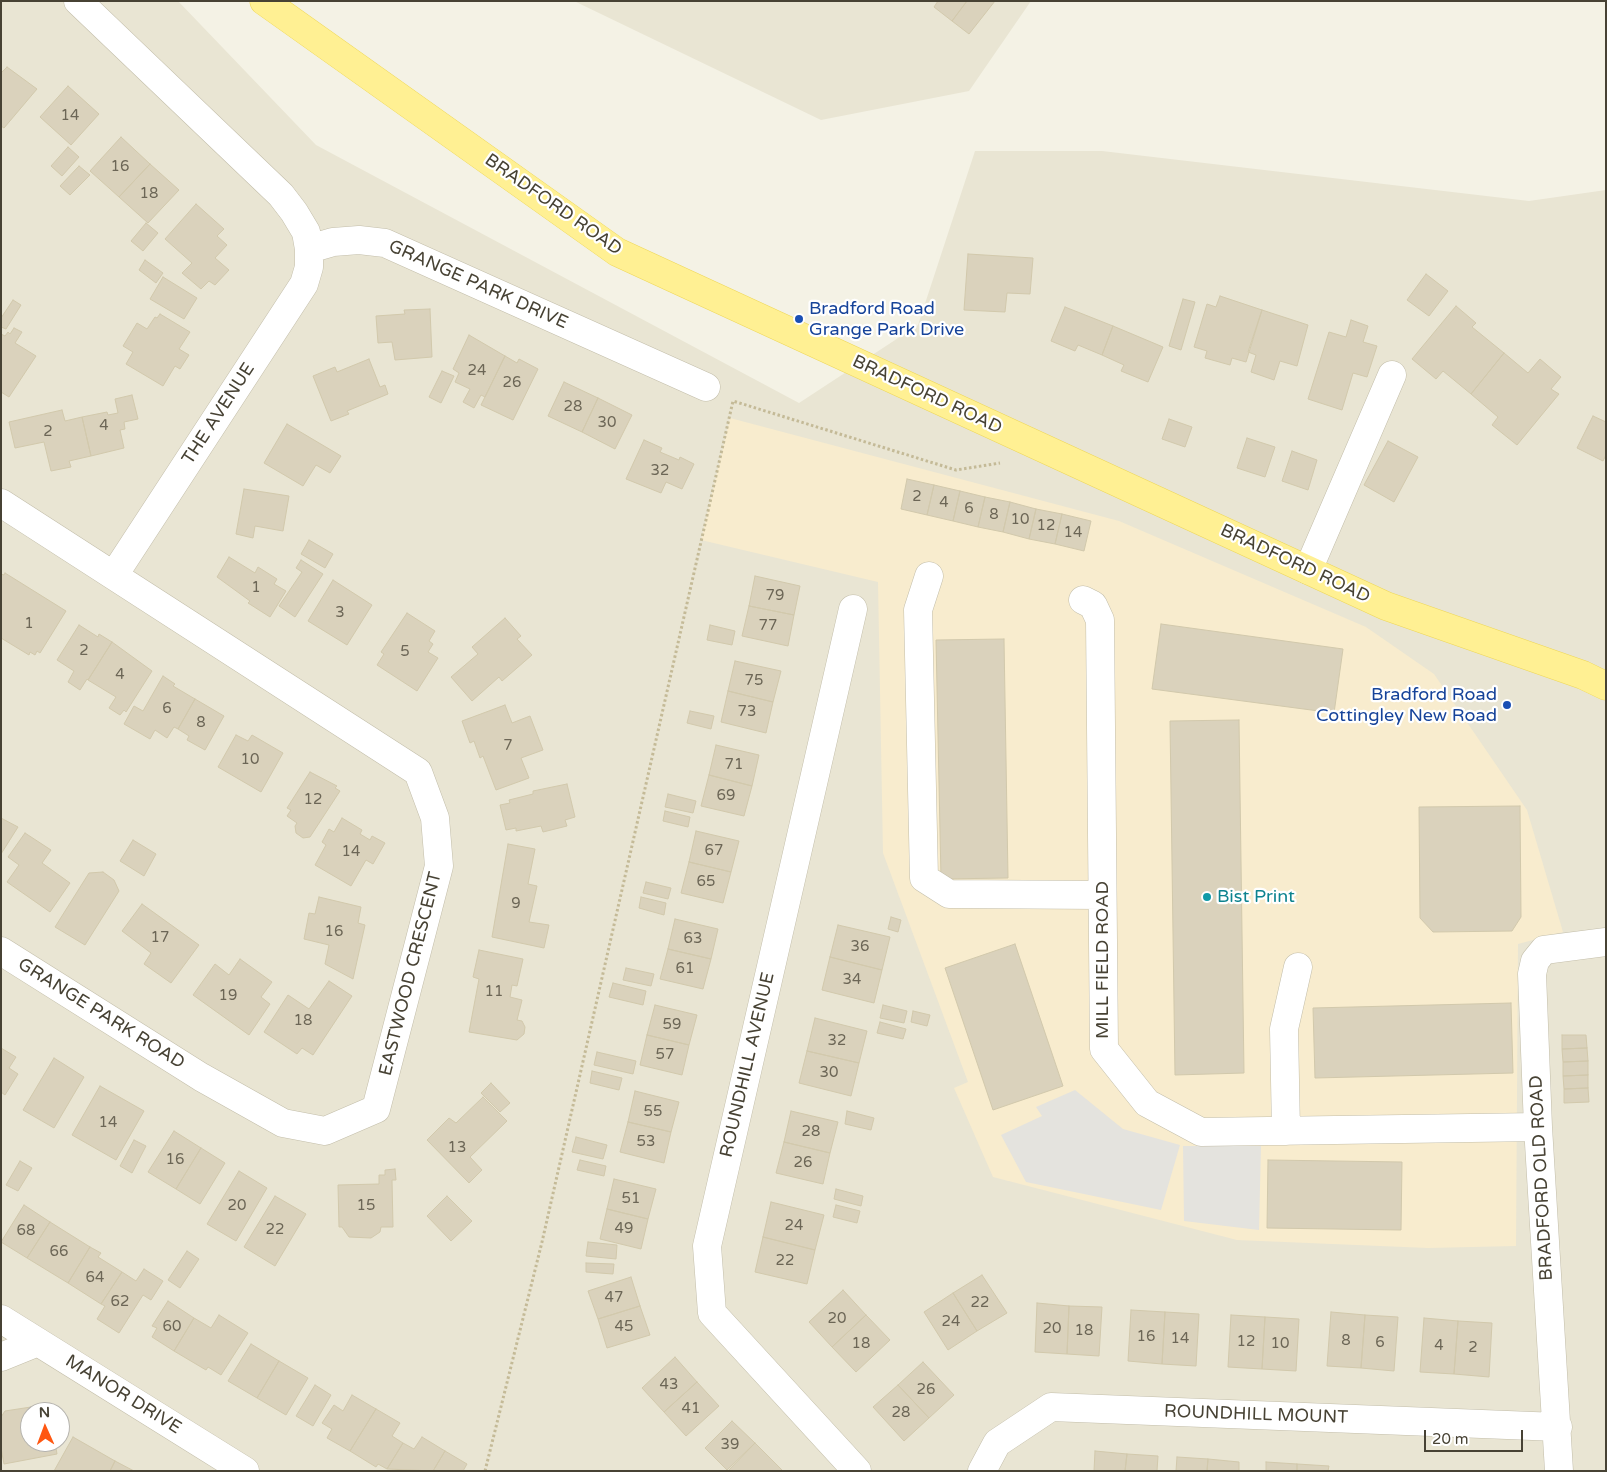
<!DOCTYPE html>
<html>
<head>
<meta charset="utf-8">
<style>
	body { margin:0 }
	#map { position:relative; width:1607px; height:1472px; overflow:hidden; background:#f4f2e5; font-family:"Varela Round",sans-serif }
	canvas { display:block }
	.frame { position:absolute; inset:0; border:2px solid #474234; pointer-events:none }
	.north { position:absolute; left:20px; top:1402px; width:50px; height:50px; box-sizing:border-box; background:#fff; border:1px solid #b5b3ae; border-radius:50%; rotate:358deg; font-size:14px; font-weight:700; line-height:20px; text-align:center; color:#474234 }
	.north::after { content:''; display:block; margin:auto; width:18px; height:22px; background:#ff5711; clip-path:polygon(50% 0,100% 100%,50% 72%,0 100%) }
	.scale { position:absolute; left:1424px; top:1430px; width:99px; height:22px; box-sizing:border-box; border:2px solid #474234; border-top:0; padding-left:6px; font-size:15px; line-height:18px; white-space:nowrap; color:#474234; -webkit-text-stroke:4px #fff; paint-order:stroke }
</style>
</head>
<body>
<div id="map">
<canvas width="1607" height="1472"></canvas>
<div class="frame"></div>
<div class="north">N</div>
<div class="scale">20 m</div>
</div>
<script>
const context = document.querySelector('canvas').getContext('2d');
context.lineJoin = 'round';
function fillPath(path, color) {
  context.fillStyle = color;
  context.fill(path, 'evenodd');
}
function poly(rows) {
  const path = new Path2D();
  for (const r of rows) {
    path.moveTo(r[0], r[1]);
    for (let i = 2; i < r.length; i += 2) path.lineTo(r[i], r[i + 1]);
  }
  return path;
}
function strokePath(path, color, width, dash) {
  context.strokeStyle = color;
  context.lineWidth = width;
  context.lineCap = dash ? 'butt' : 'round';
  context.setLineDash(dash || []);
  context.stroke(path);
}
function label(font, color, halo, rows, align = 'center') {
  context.font = font + ' "Varela Round",sans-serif';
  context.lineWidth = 4.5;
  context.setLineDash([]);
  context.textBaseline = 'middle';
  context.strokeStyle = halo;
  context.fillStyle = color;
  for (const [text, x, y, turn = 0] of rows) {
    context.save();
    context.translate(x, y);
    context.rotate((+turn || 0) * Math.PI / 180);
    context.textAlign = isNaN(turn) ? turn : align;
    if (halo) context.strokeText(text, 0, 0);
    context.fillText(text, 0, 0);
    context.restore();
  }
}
fillPath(poly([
	[1,1,178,1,316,145,799,403,918,325,975,151,1102,151,1529,201,1606,190,1606,1471,1,1471],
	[30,1412,60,1412,60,1442,30,1442],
	[574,1,1031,1,969,91,821,120]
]), '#e9e5d3');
fillPath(poly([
	[730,418,1119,521,1366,627,1434,674,1527,810,1563,932,1518,944,1516,1246,1428,1248,1237,1240,993,1177,954,1088,968,1082,883,853,878,582,701,540]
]), '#f8ecce');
fillPath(poly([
	[1075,1090,1123,1129,1180,1145,1161,1210,1026,1182,1001,1135,1042,1116,1036,1107],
	[1183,1146,1261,1146,1259,1230,1184,1221]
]), '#e4e3de');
const building = poly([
	[938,1,967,1,952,21,934,7,938,1],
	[967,1,995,1,969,34,952,21,967,1],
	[7,67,37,89,4,128,1,126,1,73,7,67],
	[68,86,99,114,71,145,40,117,68,86],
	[121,137,150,164,119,197,90,171,121,137],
	[68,147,79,157,62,176,51,166,68,147],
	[150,164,179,190,148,223,119,197,150,164],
	[79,166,90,175,70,195,60,186,79,166],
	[196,204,224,229,217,236,227,245,215,258,229,270,215,285,209,281,201,289,182,273,192,263,165,239,196,204],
	[146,223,158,233,143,251,131,241,146,223],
	[968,254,1033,258,1030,294,1007,293,1005,312,964,310,968,254],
	[145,260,163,273,156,283,139,270,145,260],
	[1426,274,1448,291,1429,316,1407,300,1426,274],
	[163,277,197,298,184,319,150,299,163,277],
	[1220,296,1262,310,1246,362,1232,358,1230,365,1205,358,1207,351,1194,347,1207,304,1216,307,1220,296],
	[1183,299,1195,302,1181,350,1169,346,1183,299],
	[13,300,21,305,6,329,1,327,1,318,13,300],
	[1456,306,1476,323,1472,327,1504,353,1471,394,1443,371,1436,379,1412,359,1456,306],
	[1065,307,1113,326,1102,355,1078,345,1075,351,1051,341,1065,307],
	[430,309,432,357,395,360,392,342,378,343,376,316,405,314,404,310,430,309],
	[1262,310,1308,325,1297,366,1280,361,1274,380,1251,372,1256,355,1248,352,1262,310],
	[160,314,190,332,179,349,189,355,180,369,175,366,163,386,126,364,133,352,123,346,137,323,147,329,155,317,157,318,160,314],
	[1351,320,1368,326,1363,342,1377,346,1367,377,1353,373,1342,410,1308,399,1329,332,1346,337,1351,320],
	[1113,326,1163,347,1148,382,1121,371,1124,365,1102,355,1113,326],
	[14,328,22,332,15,343,36,356,9,397,1,392,1,334,5,336,8,332,10,334,14,328],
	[469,335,505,356,485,397,481,395,474,408,463,402,470,389,455,382,459,373,453,369,469,335],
	[1504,353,1528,373,1540,359,1561,377,1551,389,1559,394,1517,445,1492,425,1498,417,1471,394,1504,353],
	[505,356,517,363,519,359,538,369,513,420,481,405,505,356],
	[369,359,380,387,385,385,388,394,347,411,349,414,331,421,313,376,335,367,337,372,369,359],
	[442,371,454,376,441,403,429,397,442,371],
	[564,382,598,398,582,432,548,416,564,382],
	[132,395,138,419,124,422,125,429,120,430,124,448,91,456,82,417,107,412,108,415,118,413,115,399,132,395],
	[598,398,632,415,615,449,582,432,598,398],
	[62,410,65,421,82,417,91,456,69,461,71,467,51,471,44,442,15,448,9,422,62,410],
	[1593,416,1606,422,1606,455,1603,461,1577,448,1593,416],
	[1169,419,1192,427,1185,447,1162,439,1169,419],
	[287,424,341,456,330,473,316,465,303,486,264,463,287,424],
	[1247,438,1275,447,1265,477,1237,468,1247,438],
	[644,440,662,448,660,452,679,460,680,457,694,464,682,489,666,482,661,493,626,479,644,440],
	[1388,441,1418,457,1394,502,1364,485,1388,441],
	[1292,451,1317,460,1308,490,1282,481,1292,451],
	[907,479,934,485,927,515,901,509,907,479],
	[934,485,960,491,953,521,927,515,934,485],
	[244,489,289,496,283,531,255,526,253,538,236,534,244,489],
	[960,491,985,497,978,527,953,521,960,491],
	[985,497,1010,502,1003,532,978,527,985,497],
	[1010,502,1036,509,1029,539,1003,532,1010,502],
	[1036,509,1062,514,1055,544,1029,539,1036,509],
	[1062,514,1091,521,1084,551,1055,544,1062,514],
	[309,540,333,554,325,568,301,554,309,540],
	[229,557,255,573,258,567,277,579,274,584,286,591,270,617,248,603,250,601,217,577,229,557],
	[301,560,323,574,295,617,279,606,302,572,296,568,301,560],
	[5,573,66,611,40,653,37,651,35,655,30,652,29,655,1,638,1,574,4,575,5,573],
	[755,576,800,586,794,615,749,606,755,576],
	[333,580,372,605,347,645,308,621,333,580],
	[749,606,794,615,788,646,742,636,749,606],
	[407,613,435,631,429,641,433,644,428,652,438,658,417,691,377,665,384,654,381,652,407,613],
	[505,618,521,636,517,639,532,655,502,681,499,677,472,701,451,677,478,654,472,647,505,618],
	[1161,624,1343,649,1334,713,1152,689,1161,624],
	[79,625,98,637,99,634,112,642,88,680,87,679,80,690,68,682,74,671,57,660,79,625],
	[710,625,735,631,732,645,707,640,710,625],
	[1004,639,1008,878,941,879,936,640,1004,639],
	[112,642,152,671,126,712,124,710,120,715,109,708,116,697,88,680,112,642],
	[735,661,781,671,773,702,728,691,735,661],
	[163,676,175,684,173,686,195,699,178,729,174,727,167,738,155,730,150,739,124,724,134,706,143,711,163,676],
	[728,691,773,702,766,733,721,722,728,691],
	[195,699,224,716,205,750,187,740,189,736,178,729,195,699],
	[505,705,512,723,530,716,543,750,521,758,529,778,496,790,483,756,480,758,474,741,470,743,462,721,505,705],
	[690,711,714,716,711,729,687,723,690,711],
	[1239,720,1244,1073,1175,1075,1170,721,1239,720],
	[236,735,248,741,252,735,283,753,261,792,218,767,236,735],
	[716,745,759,755,752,786,709,775,716,745],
	[310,772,337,786,335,788,340,791,310,837,303,838,296,833,295,826,297,823,287,816,291,810,287,808,310,772],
	[709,775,752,786,744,816,701,806,709,775],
	[567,784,575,817,565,820,567,826,543,832,541,826,516,831,516,828,506,830,500,805,510,803,509,800,533,794,533,791,567,784],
	[668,794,696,801,693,813,665,807,668,794],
	[1520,806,1521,917,1512,931,1433,932,1420,918,1419,807,1520,806],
	[665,811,690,817,688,827,663,821,665,811],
	[1,818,18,827,1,854,1,818],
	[342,818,362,830,360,834,370,840,372,836,385,843,373,864,366,860,351,886,315,865,326,845,322,842,329,829,334,832,342,818],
	[696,831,739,841,731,872,689,862,696,831],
	[25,833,51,850,42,863,70,883,50,912,7,882,19,865,8,857,25,833],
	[133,840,156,854,144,876,120,861,133,840],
	[508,844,535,849,528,884,537,886,529,922,549,925,544,948,492,937,508,844],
	[689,862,731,872,723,903,681,893,689,862],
	[103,872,114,880,119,891,85,945,55,927,89,873,103,872],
	[646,882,671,888,668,899,643,893,646,882],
	[319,897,361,907,358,923,365,925,353,979,325,964,329,945,304,939,309,913,315,914,319,897],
	[641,897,666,903,664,915,639,908,641,897],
	[142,904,199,945,171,983,144,964,151,953,122,931,142,904],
	[891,917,901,920,898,932,888,929,891,917],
	[675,919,718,929,711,959,668,949,675,919],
	[838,925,890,937,882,970,830,957,838,925],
	[1015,944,1063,1086,993,1110,945,968,1015,944],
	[668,949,711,959,703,989,660,979,668,949],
	[479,950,523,959,517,986,512,985,510,997,522,1000,517,1020,522,1021,525,1027,524,1034,517,1040,469,1032,479,979,473,977,479,950],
	[830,957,882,970,874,1003,822,990,830,957],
	[240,959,272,982,261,997,270,1004,249,1035,193,995,215,964,229,975,240,959],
	[626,968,654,974,651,986,623,980,626,968],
	[329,981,352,996,313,1055,302,1048,297,1054,264,1032,288,995,309,1009,329,981],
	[613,983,646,991,643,1005,609,997,613,983],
	[1511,1003,1513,1073,1315,1078,1313,1008,1511,1003],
	[655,1005,697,1015,689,1045,647,1035,655,1005],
	[883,1005,907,1011,904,1023,880,1018,883,1005],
	[913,1011,930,1015,927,1026,911,1022,913,1011],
	[815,1018,867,1031,859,1063,807,1051,815,1018],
	[880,1022,906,1029,903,1039,877,1033,880,1022],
	[647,1035,689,1045,682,1075,640,1065,647,1035],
	[1562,1035,1586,1035,1587,1048,1562,1049,1562,1035],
	[1,1048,16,1057,9,1068,18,1074,5,1095,1,1092,1,1048],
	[1587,1048,1588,1061,1563,1062,1562,1049,1587,1048],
	[807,1051,859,1063,851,1096,799,1083,807,1051],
	[597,1052,636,1061,633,1074,594,1065,597,1052],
	[54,1058,84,1077,54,1128,23,1110,54,1058],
	[1588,1061,1588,1075,1563,1076,1563,1062,1588,1061],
	[592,1071,622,1078,619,1090,590,1083,592,1071],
	[1588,1075,1588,1088,1564,1089,1563,1076,1588,1075],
	[491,1083,510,1103,500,1112,481,1093,491,1083],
	[100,1086,144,1111,116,1160,72,1135,100,1086],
	[1588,1088,1589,1102,1564,1103,1564,1089,1588,1088],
	[635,1091,679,1102,671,1132,628,1122,635,1091],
	[483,1097,507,1121,470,1157,482,1170,469,1183,427,1140,449,1118,456,1123,483,1097],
	[791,1111,838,1122,830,1153,784,1142,791,1111],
	[847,1111,874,1118,871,1130,845,1124,847,1111],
	[628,1122,671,1132,664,1163,620,1152,628,1122],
	[174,1131,201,1148,176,1189,148,1172,174,1131],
	[576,1137,607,1145,603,1159,572,1152,576,1137],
	[134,1140,146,1146,132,1173,120,1166,134,1140],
	[784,1142,830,1153,823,1184,776,1173,784,1142],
	[201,1148,225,1163,200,1204,176,1189,201,1148],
	[580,1160,606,1166,604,1176,577,1170,580,1160],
	[1268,1160,1402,1162,1401,1230,1267,1228,1268,1160],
	[20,1161,32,1168,18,1191,6,1185,20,1161],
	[395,1169,396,1180,392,1180,393,1227,381,1227,380,1232,371,1238,349,1237,342,1227,339,1227,338,1185,379,1184,379,1175,385,1175,385,1170,395,1169],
	[239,1171,267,1188,236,1241,207,1224,239,1171],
	[614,1179,656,1189,648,1219,607,1209,614,1179],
	[836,1189,863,1196,861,1206,834,1199,836,1189],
	[275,1196,306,1214,275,1266,244,1247,275,1196],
	[447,1196,472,1221,451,1241,427,1216,447,1196],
	[771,1202,824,1215,815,1250,763,1237,771,1202],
	[24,1205,50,1222,27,1258,1,1242,24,1205],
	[836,1205,860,1211,857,1223,833,1217,836,1205],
	[607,1209,648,1219,641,1249,600,1239,607,1209],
	[50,1222,90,1247,68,1283,27,1258,50,1222],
	[763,1237,815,1250,807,1284,755,1272,763,1237],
	[588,1242,617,1245,616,1259,586,1256,588,1242],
	[90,1247,101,1253,98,1257,122,1272,101,1304,68,1283,90,1247],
	[187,1251,199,1259,180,1288,168,1280,187,1251],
	[586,1263,614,1264,613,1274,586,1272,586,1263],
	[144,1269,163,1281,151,1300,143,1295,119,1333,97,1319,105,1306,101,1304,122,1272,136,1281,144,1269],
	[982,1275,1007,1313,977,1331,953,1293,982,1275],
	[631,1277,640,1306,598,1319,588,1291,631,1277],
	[843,1290,866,1315,832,1347,809,1322,843,1290],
	[953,1293,977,1331,948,1350,924,1312,953,1293],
	[168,1301,194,1318,174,1351,152,1337,157,1328,152,1326,168,1301],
	[1037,1303,1069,1306,1067,1354,1035,1352,1037,1303],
	[640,1306,650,1335,607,1348,598,1319,640,1306],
	[1069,1306,1102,1307,1099,1356,1067,1354,1069,1306],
	[1131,1310,1165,1312,1162,1364,1128,1361,1131,1310],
	[1165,1312,1199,1314,1196,1366,1162,1364,1165,1312],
	[1331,1312,1365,1315,1361,1368,1327,1366,1331,1312],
	[219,1315,248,1333,221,1375,208,1367,206,1370,174,1351,194,1318,211,1328,219,1315],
	[866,1315,890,1340,856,1372,832,1347,866,1315],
	[1231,1315,1265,1317,1262,1369,1228,1367,1231,1315],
	[1365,1315,1398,1317,1394,1371,1361,1368,1365,1315],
	[1265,1317,1299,1319,1296,1371,1262,1369,1265,1317],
	[1424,1318,1458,1321,1454,1374,1420,1372,1424,1318],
	[1458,1321,1492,1323,1489,1377,1454,1374,1458,1321],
	[251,1344,279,1361,257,1398,228,1381,251,1344],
	[675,1357,697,1382,664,1412,642,1388,675,1357],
	[279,1361,308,1378,286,1415,257,1398,279,1361],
	[923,1362,954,1395,929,1418,898,1385,923,1362],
	[697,1382,719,1406,686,1436,664,1412,697,1382],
	[315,1385,331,1395,313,1426,296,1416,315,1385],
	[898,1385,929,1418,904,1441,873,1407,898,1385],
	[352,1395,376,1409,350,1451,327,1438,332,1429,322,1423,334,1405,343,1411,352,1395],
	[31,1407,38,1412,30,1412,30,1442,55,1442,57,1454,4,1464,1,1448,1,1417,5,1411,31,1407],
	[376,1409,400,1423,392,1436,403,1443,387,1469,378,1464,376,1467,350,1451,376,1409],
	[732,1421,755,1443,727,1470,705,1448,732,1421],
	[73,1437,115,1461,110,1471,54,1471,73,1437],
	[422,1437,445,1451,433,1471,387,1469,403,1443,414,1449,422,1437],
	[755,1443,783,1471,728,1471,755,1443],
	[445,1451,467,1464,463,1471,433,1471,445,1451],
	[1095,1451,1127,1454,1125,1471,1094,1471,1095,1451],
	[1127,1454,1158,1456,1157,1471,1125,1471,1127,1454],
	[1177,1457,1208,1459,1207,1471,1176,1471,1177,1457],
	[1208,1459,1239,1462,1239,1471,1207,1471,1208,1459],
	[115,1461,134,1471,110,1471,115,1461],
	[1266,1462,1297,1464,1297,1471,1266,1471,1266,1462],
	[1297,1464,1329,1466,1328,1471,1297,1471,1297,1464]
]);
fillPath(building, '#dad2bc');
strokePath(building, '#d2c9ac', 1);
const minor = poly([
	[78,1,281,195,294,212,306,232,309,249,309,267,304,284,114,575],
	[309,249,333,242,359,240,385,243,706,387],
	[1,503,418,772,435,818,439,866,376,1109,325,1131,283,1123,201,1077,1,951],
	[1308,570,1392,375],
	[929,576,918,610,924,878,949,894,1102,895],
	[1083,600,1093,605,1100,620,1104,1049,1147,1103,1201,1132,1538,1127],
	[853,609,707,1246,712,1313,857,1471],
	[1286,1131,1284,1029,1298,967],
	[1,1319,245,1471],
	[1,1357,38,1342],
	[982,1471,997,1443,1051,1407,1558,1427],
	[1559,1471,1538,1127,1532,974,1535,961,1544,950,1606,942]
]);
const major = poly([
	[264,1,617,252,1386,606,1583,675,1606,686]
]);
strokePath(minor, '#c3beaa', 29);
strokePath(major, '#eed759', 29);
strokePath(poly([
	[485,1471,542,1242,733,401,956,470,1000,463]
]), '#c4ba97', 3, [2.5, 2.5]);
strokePath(minor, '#fff', 28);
strokePath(major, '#fff093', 28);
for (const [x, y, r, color] of [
	[799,319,5,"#1a4fb4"],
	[1507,705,5,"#1a4fb4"],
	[1207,897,5,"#0f9aa8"]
]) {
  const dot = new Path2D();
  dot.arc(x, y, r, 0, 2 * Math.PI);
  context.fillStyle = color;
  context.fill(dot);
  strokePath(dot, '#fff', 2);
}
label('15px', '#6c6656', null, [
	["14",70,116],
	["16",120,167],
	["18",149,194],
	["24",477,371],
	["26",512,383],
	["28",573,407],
	["30",607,423],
	["4",104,426],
	["2",48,432],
	["32",660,471],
	["2",917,497],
	["4",944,503],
	["6",969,509],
	["8",994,515],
	["10",1020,520],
	["12",1046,526],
	["14",1073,533],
	["1",256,588],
	["79",775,596],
	["3",340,613],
	["1",29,624],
	["77",768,626],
	["2",84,651],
	["5",405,652],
	["4",120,675],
	["75",754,681],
	["6",167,709],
	["73",747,712],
	["8",201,723],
	["7",508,746],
	["10",250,760],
	["71",734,765],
	["69",726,796],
	["12",313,800],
	["67",714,851],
	["14",351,852],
	["65",706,882],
	["9",516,904],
	["16",334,932],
	["17",160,938],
	["63",693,939],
	["36",860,947],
	["61",685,969],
	["34",852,980],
	["11",494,992],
	["19",228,996],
	["18",303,1021],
	["59",672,1025],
	["32",837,1041],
	["57",665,1055],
	["30",829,1073],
	["55",653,1112],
	["14",108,1123],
	["28",811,1132],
	["53",646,1142],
	["13",457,1148],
	["16",175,1160],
	["26",803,1163],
	["51",631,1199],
	["20",237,1206],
	["15",366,1206],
	["24",794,1226],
	["49",624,1229],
	["22",275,1230],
	["68",26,1231],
	["66",59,1252],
	["22",785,1261],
	["64",95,1278],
	["47",614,1298],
	["62",120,1302],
	["22",980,1303],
	["20",837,1319],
	["24",951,1322],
	["60",172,1327],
	["45",624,1327],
	["20",1052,1329],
	["18",1084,1331],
	["16",1146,1337],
	["14",1180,1339],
	["8",1346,1341],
	["12",1246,1342],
	["6",1380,1343],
	["18",861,1344],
	["10",1280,1344],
	["4",1439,1346],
	["2",1473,1348],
	["43",669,1385],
	["26",926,1390],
	["41",691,1409],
	["28",901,1413],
	["39",730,1445]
]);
label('18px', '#474234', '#fff', [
	["BRADFORD ROAD",553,205,35],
	["GRANGE PARK DRIVE",478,285,24],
	["BRADFORD ROAD",927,395,25],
	["THE AVENUE",219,414,-57],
	["BRADFORD ROAD",1295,564,25],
	["MILL FIELD ROAD",1103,960,-90],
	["EASTWOOD CRESCENT",411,974,-76],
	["GRANGE PARK ROAD",101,1014,32],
	["ROUNDHILL AVENUE",748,1065,-77],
	["BRADFORD OLD ROAD",1542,1178,-93],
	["MANOR DRIVE",123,1395,32],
	["ROUNDHILL MOUNT",1256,1415,2]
]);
label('18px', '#164399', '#fff', [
	["Bradford Road",809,309],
	["Grange Park Drive",809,330],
	["Bradford Road",1497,695,"right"],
	["Cottingley New Road",1497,716,"right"]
], 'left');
label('18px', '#0d838f', '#fff', [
	["Bist Print",1217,897]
], 'left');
</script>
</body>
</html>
